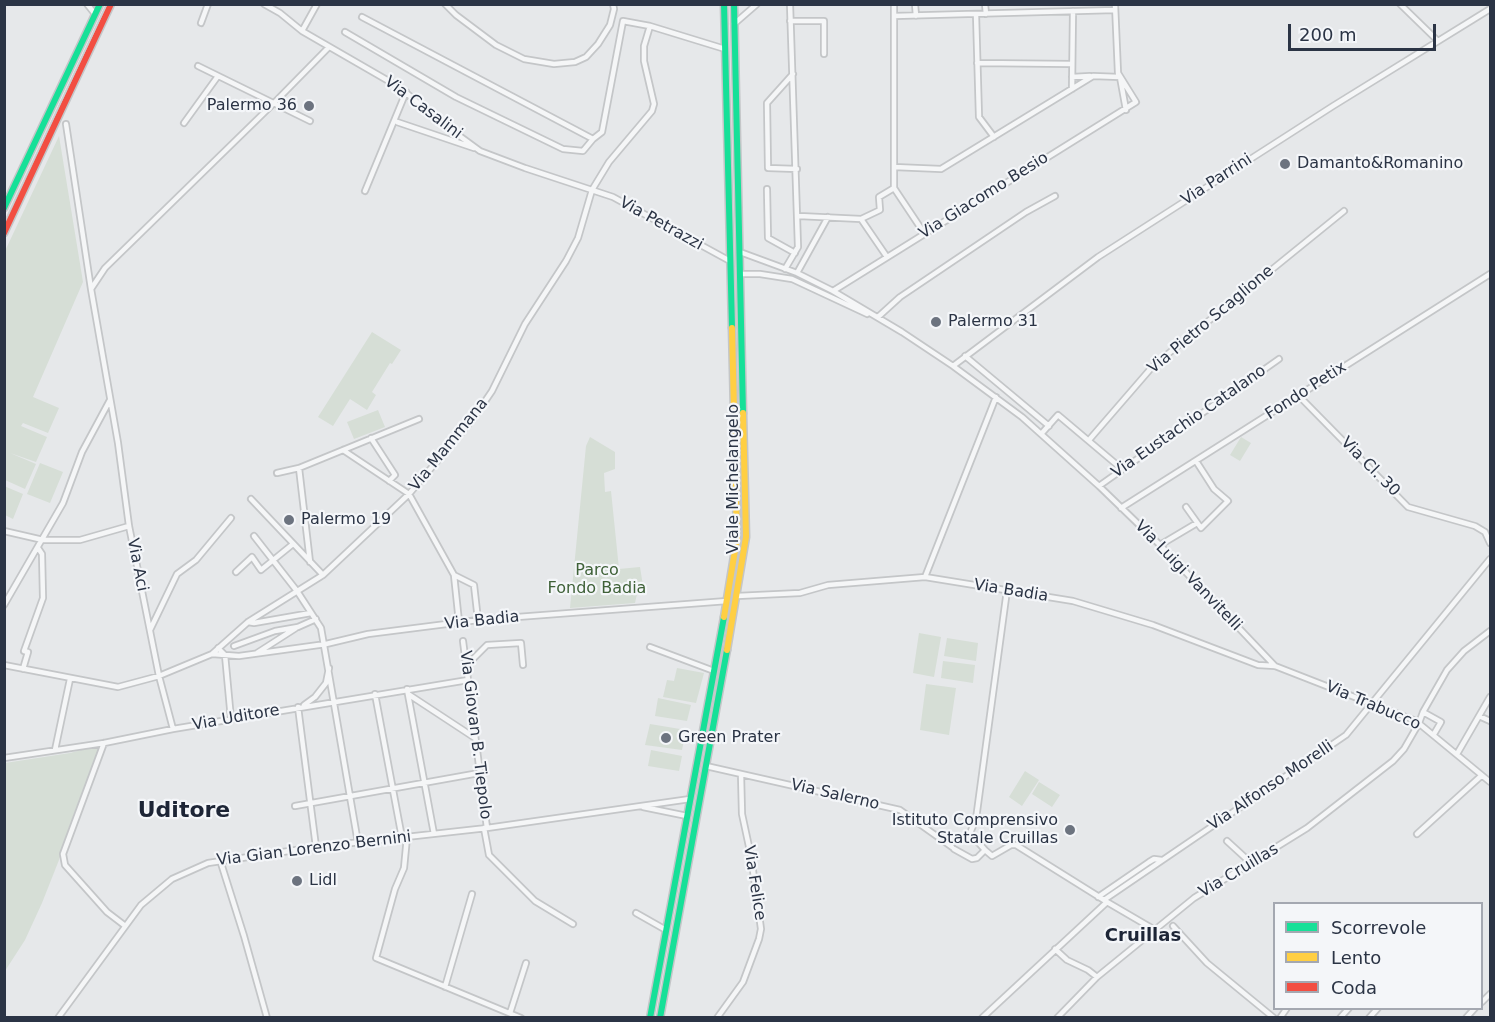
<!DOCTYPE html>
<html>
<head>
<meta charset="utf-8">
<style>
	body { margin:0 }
	#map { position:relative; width:1495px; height:1022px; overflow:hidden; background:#e6e8ea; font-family:"DejaVu Sans",sans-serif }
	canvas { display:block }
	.frame { position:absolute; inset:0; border:6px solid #2b3445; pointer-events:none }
	.legend { position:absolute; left:1273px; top:902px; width:210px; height:108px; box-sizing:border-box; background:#f4f6f9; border:2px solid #a4a8b1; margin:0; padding:8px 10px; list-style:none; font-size:18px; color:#2b3445 }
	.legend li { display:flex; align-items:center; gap:12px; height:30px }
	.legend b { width:30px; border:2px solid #a4a8b1 }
	.scale { position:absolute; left:1288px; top:24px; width:148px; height:27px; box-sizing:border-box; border:3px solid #2b3445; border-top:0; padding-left:8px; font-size:18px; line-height:21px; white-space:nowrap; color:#2b3445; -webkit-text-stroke:4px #f4f6f9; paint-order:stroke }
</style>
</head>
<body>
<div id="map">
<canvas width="1495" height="1022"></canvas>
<div class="frame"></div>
<ul class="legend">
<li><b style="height:8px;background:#16e098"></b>Scorrevole</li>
<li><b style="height:8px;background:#ffcf43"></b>Lento</li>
<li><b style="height:8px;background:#f24e42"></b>Coda</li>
</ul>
<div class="scale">200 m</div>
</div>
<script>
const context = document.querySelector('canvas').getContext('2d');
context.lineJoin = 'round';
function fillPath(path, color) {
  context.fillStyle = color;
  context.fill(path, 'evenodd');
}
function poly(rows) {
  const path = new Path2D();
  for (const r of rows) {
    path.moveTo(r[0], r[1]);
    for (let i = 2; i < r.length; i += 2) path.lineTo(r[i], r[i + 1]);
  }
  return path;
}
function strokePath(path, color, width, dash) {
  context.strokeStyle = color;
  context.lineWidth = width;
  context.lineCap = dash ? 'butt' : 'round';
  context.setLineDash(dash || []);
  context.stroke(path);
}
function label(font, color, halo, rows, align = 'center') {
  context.font = font + ' "DejaVu Sans",sans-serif';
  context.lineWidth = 4.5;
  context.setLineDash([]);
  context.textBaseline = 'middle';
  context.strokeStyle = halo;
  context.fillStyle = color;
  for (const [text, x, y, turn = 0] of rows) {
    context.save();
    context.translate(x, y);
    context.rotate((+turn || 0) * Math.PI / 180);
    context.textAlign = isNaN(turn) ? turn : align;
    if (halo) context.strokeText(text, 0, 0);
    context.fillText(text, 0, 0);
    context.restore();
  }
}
fillPath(poly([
	[59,136,83,282,33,397,59,408,48,433,23,423,21,426,47,437,36,462,10,453,36,464,25,489,5,480,5,251],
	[372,332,401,350,392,364,390,363,372,392,376,395,367,410,350,399,333,426,318,417],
	[378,410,385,427,354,439,347,422],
	[590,437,615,452,615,469,604,473,605,492,611,491,619,569,640,567,644,592,637,594,635,603,570,608,586,446],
	[1241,437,1251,443,1240,461,1230,455],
	[40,463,63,472,50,503,27,494],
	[4,486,23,494,13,519,5,515],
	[919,633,941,637,934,677,913,673],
	[947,638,978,643,976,661,944,656],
	[943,661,975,665,973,683,941,678],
	[677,668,704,673,696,703,663,697,667,680,674,681],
	[926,684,956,688,949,735,920,730],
	[658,698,691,705,687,721,655,716],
	[650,724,686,730,682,750,645,745],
	[100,745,69,827,59,860,42,903,25,940,5,971,5,763,70,753],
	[651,750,682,756,679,771,648,766],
	[1025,771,1039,780,1022,806,1009,797],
	[1039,782,1060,795,1052,807,1032,794]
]), '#d6ded6');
const street = poly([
	[87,4,95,14],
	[264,4,280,13,302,31,399,87,450,129,480,151,525,168,613,197,730,261],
	[445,4,456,15,496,45,524,59,554,64,575,62,586,57,598,44,610,25,614,9,613,4],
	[894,4,894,188,924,233],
	[915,4,916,16],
	[985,4,986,14],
	[1400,4,1438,41],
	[976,14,979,117,994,137],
	[894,16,1115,10],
	[362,17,593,139,602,132,623,21,650,26,725,49],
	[790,21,824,21,824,54],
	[201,23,208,4],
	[734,24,757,4],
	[302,31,317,4],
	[345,32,456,97,563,149,583,151,593,139],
	[977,63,1072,64],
	[198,66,310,121],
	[793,74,767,103,768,168,797,169],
	[1072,77,1090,76],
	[1072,89,1073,11],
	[397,122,474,148],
	[184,123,218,76],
	[66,124,91,289],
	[894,167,941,169,1093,76,1120,77,1126,110],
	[767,189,768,238,795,253],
	[365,191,406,92],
	[799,216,861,219,887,257],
	[861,219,880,210,879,197,894,188],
	[740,252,797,273,833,291,902,332,953,366,1022,417,1099,486,1160,545,1275,666],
	[785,269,798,247,790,4],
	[797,273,828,217],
	[740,274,760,274,792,279,867,314],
	[833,291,1136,102,1118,73,1115,4],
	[878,317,900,297,1026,212,1055,196],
	[965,356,1049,426],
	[953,366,1098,257,1333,106,1490,9],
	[1299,396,1408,507,1475,526,1485,532],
	[1042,433,1058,415,1122,469],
	[371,438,395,475,389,481],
	[1089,440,1153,366,1344,211],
	[343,450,409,494,454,575],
	[299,468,310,562],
	[277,473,299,468,419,419],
	[1099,486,1279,359],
	[251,499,323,575],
	[1186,507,1201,528,1228,501,1214,489,1196,461],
	[1121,508,1490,274],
	[4,531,43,540,80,540,129,526],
	[1485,532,1490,543],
	[254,536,297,591,321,628,358,843],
	[1160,545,1197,523],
	[236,572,252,557,261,570,293,544],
	[925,577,996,397],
	[737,596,800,593,828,585,925,577,1073,601,1153,625,1258,665,1275,666,1416,721,1490,782],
	[4,605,63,503,82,452,110,400],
	[248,622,254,623,311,613],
	[459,622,454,575,474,585,478,620],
	[150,630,177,574,196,560,231,518],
	[463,641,487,828],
	[234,646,275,631,298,627,316,619],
	[650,647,714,671],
	[218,648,225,655,231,719],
	[257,653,296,628],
	[212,654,239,656,326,644,368,634,478,620,727,601],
	[4,665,118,687,159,676,212,654,248,622,323,575,409,494,473,419,492,391,525,324,566,261,578,238,592,190,609,162,652,111,654,104,644,61,644,46,650,26],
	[466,666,487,645,521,643,523,665],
	[23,669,28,652,24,651,43,598,42,554,38,548],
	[407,689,434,834],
	[375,694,402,838],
	[408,694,475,738],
	[304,705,315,697,326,683,329,668],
	[298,707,316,847],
	[1423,712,1441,722,1434,734],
	[1479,716,1490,721],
	[173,729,159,676,129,526,118,443,91,289,105,268,274,103,329,47],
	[104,743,63,854,65,865,107,912,124,925],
	[55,750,70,679],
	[1457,754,1490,697],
	[4,758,104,743,173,729,468,680],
	[706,766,900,810,952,847],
	[295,806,479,773],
	[643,807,687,816],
	[484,828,489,855,535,901,573,924],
	[1417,834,1481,776],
	[407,837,404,868,395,889,376,958,521,1018],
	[1227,841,1251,863],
	[954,849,972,859,977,858,985,850,992,856,1011,845,1016,845,1104,900],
	[985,850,970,833,976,819,1007,590],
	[220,860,244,936,267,1018],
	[1098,897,1149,862,1154,859,1162,860],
	[1104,900,1346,735,1490,559],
	[1107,902,1155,930],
	[636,913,666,930],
	[1173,926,1207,963,1274,1018],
	[1055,949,1067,960,1088,970,1097,977],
	[445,987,472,894],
	[1482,1002,1490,994],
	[510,1013,526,963],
	[58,1018,141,905,172,879,208,863,316,847,487,828,690,799],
	[717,1018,743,982,759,939,761,929,751,856,742,814,741,774],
	[982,1018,1107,902,1104,900],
	[1057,1018,1097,977,1194,898,1307,828,1393,761,1404,749,1419,723,1423,712,1447,670,1464,651,1490,631],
	[1280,1018,1287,1008],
	[1340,1018,1349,1008],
	[1369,1018,1378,1008],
	[1466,1018,1475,1008]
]);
const fast = poly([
	[724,4,732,328],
	[734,4,743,413],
	[4,208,100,4],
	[650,1018,724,617],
	[660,1018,727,650]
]);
const slow = poly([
	[724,617,737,538,732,328],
	[727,650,746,537,743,413]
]);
const jam = poly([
	[4,233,111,4]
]);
strokePath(street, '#c4c6c8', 8);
strokePath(fast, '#c4c6c8', 9);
strokePath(slow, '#c4c6c8', 9);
strokePath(jam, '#c4c6c8', 9);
strokePath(street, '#f5f6f7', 4.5);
strokePath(fast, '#16e098', 6);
strokePath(slow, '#ffcf43', 6);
strokePath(jam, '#f24e42', 6);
strokePath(poly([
	[4,223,107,4]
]), '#cecfd2', 1.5);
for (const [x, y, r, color] of [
	[309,106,6,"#6c737f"],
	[1285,164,6,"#6c737f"],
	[936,322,6,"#6c737f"],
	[289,520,6,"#6c737f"],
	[666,738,6,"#6c737f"],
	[1070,830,6,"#6c737f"],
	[297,881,6,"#6c737f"]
]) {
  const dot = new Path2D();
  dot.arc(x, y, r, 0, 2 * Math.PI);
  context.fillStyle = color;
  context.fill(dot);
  strokePath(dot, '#f4f6f9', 2);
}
label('16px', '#2b3445', '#f4f6f9', [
	["Palermo 36",297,106,"right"],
	["Damanto&Romanino",1297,164],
	["Palermo 31",948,322],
	["Palermo 19",301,520],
	["Green Prater",678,738],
	["Istituto Comprensivo",1058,821,"right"],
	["Statale Cruillas",1058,839,"right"],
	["Lidl",309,881]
], 'left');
label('16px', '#2b3445', '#f4f6f9', [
	["Via Casalini",423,108,37],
	["Via Parrini",1217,180,-33],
	["Via Giacomo Besio",984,196,-32],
	["Via Petrazzi",661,224,29],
	["Via Pietro Scaglione",1211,320,-40],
	["Fondo Petix",1306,391,-33],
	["Via Eustachio Catalano",1189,422,-35],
	["Via Mammana",449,445,-51],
	["Via Cl. 30",1370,467,45],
	["Viale Michelangelo",734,479,-90],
	["Via Aci",137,565,79],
	["Via Luigi Vanvitelli",1188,576,46],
	["Via Badia",1011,591,9],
	["Via Badia",482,621,-6],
	["Via Trabucco",1373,706,23],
	["Via Uditore",236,718,-10],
	["Via Giovan B. Tiepolo",475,735,83],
	["Via Alfonso Morelli",1271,786,-34],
	["Via Salerno",835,795,13],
	["Via Gian Lorenzo Bernini",314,849,-7],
	["Via Cruillas",1239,871,-31],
	["Via Felice",754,883,81]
]);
label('16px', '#3f6138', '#f4f6f9', [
	["Parco",597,571],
	["Fondo Badia",597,589]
]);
label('bold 18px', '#1d2536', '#f4f6f9', [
	["Cruillas",1143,936]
]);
label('bold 22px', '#1d2536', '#f4f6f9', [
	["Uditore",184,811]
]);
</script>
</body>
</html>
